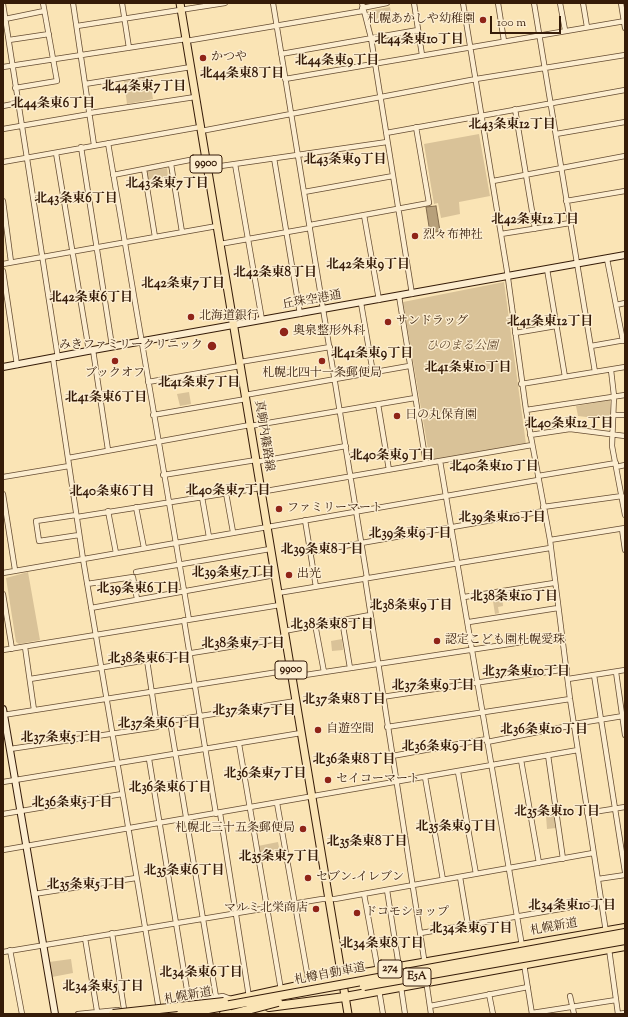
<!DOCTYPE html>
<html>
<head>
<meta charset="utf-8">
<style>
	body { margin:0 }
	#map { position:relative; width:628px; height:1017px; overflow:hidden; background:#fae4b5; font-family:"Sorts Mill Goudy",serif }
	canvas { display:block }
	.frame { position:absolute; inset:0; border:4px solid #351b08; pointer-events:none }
	.scale { position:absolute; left:490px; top:16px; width:71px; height:18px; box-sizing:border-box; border:2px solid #351b08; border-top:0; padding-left:5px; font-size:12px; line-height:14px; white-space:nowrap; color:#351b08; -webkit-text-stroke:3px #fcedcf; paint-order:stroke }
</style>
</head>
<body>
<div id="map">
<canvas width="628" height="1017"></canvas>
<div class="frame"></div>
<div class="scale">100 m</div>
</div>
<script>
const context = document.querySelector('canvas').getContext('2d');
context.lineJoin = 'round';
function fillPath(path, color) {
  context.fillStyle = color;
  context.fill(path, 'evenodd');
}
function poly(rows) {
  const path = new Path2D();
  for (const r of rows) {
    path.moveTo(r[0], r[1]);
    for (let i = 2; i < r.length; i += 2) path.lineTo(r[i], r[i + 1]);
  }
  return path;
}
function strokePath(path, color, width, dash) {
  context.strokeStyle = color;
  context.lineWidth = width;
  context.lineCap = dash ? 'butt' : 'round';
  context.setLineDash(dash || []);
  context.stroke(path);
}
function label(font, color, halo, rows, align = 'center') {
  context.font = font + ' "Sorts Mill Goudy","Noto Serif JP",serif';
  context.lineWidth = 3;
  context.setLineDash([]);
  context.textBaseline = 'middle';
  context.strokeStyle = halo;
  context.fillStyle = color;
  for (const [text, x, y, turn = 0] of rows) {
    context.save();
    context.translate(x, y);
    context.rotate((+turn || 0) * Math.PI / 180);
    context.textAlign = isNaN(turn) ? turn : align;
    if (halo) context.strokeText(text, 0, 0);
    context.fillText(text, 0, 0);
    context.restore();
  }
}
fillPath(poly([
	[390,7,392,18,371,23,368,11],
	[149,77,153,99,127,104,124,81],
	[479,134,490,196,459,202,460,214,441,218,438,203,434,204,424,144],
	[167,168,168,177,148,181,146,171],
	[504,282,526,444,430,461,403,302],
	[189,392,191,404,180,406,177,394],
	[610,400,611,420,578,416,576,406],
	[28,572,40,640,19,644,16,642,6,578],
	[502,594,503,606,498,607,499,613,495,614,492,595],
	[342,639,343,650,332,651,331,641],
	[554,814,556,828,547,829,546,816],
	[278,842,280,852,260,856,258,846],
	[71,959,73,973,52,977,49,962]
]), '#d9c298');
const water = poly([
	[436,206,440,231,430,233,426,207,436,206]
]);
fillPath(water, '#b7a07a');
strokePath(water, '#836b4c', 1);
const street = poly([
	[73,3,94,145],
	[122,3,129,48],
	[273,3,367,578],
	[362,3,371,38,412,294],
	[414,3,422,55],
	[463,3,507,271,526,410,550,540,570,699,606,932],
	[498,3,504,41],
	[534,3,595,372],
	[560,3,565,30],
	[583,3,587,27],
	[621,3,625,28],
	[3,4,58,358],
	[362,8,387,3],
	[5,19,44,11],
	[77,26,225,3],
	[9,40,49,34],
	[186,41,363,11],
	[281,54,418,30],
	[3,67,186,39],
	[285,79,625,21],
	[85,84,191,67],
	[15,88,57,81,43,3],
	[3,106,18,103],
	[515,109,535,229],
	[90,113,195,97],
	[3,129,90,114],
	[201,131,476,79,625,55],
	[386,133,625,90],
	[556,134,625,122],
	[108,143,189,620],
	[81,147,112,346],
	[56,153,89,351],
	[274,158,300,314],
	[3,162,200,127],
	[171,164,182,232],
	[235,164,262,320],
	[207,168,387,142],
	[144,169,155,237],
	[113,175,205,157],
	[493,181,625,156],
	[304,192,393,176],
	[3,201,11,262],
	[566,201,625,191],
	[364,215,379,300],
	[310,225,429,203,416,127],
	[501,234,570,223],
	[220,244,310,228],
	[607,259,616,305],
	[3,264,217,226],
	[547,269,565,377],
	[3,271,17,365],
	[399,296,426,463],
	[361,303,373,373],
	[515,333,556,326],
	[623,341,616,305,625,303],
	[591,346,625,340],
	[93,350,108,450],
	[53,358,83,559,159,1010],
	[240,362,330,347],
	[611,370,614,396,612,446,625,515],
	[148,382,240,366],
	[521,384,625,367],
	[245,395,409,366],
	[378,404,389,470],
	[526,410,625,395],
	[153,415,246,399],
	[614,415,625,415],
	[250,426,415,398],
	[530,435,570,429,625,436],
	[68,458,250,425],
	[440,461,522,946],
	[256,462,346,446],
	[616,467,625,465],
	[163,475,256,460],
	[538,476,616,463],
	[3,477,69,466],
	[260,492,532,445],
	[226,493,233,532],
	[3,494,15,570],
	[202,497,209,537],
	[136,507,144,548],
	[543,507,622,496],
	[108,511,116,553],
	[76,515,36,521,39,541,79,535],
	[77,517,260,488],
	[305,520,316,587],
	[622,529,625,550],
	[550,540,625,528],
	[310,552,544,511],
	[136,572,270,549],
	[3,573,538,480],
	[365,578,425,965],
	[87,584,133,577,137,599],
	[278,593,550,548],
	[3,594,12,649],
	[464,597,554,583],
	[91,608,275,575],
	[184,620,216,814],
	[342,620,350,668],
	[469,622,558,608],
	[315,624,324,672],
	[284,631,370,615],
	[25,647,34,710],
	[3,650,280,605],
	[616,672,625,735],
	[594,675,625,872],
	[292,677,562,636],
	[30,679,285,638],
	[568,679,625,670],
	[382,697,567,669],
	[3,715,291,670],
	[170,721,216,997],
	[156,723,296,701],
	[574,724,623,716],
	[387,727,570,699],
	[487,742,574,725],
	[239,744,281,990],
	[10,749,157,727,147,660],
	[548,755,563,859],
	[392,756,487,739],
	[149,759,189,1002],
	[521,760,539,863],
	[458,772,476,874],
	[425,777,443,880],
	[3,782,301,733],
	[277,803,309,984],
	[220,813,249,997],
	[587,813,625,807],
	[3,814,122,794],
	[3,850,578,750],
	[460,877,468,925],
	[598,879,625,875],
	[387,890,399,967],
	[34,894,136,878],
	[364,894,378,971],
	[112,933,124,1009],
	[421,933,601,902],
	[85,938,97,1011],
	[609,949,618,1014],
	[10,950,22,1014],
	[3,952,322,899,335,899,593,853],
	[524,964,532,1014],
	[426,980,431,1014],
	[401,987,405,1014],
	[379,990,383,1014],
	[489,994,493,1014],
	[570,996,574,1014],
	[180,1003,223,996,231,999],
	[430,1006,528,987],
	[532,1013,616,1000],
	[78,1014,118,1010],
	[618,1014,625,1013]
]);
const secondary = poly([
	[3,367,93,350,625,255],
	[3,709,55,1014]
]);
const primary = poly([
	[180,3,348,1014]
]);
const highway = poly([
	[224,1002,335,978,625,928],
	[269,1007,345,997,625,946],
	[156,1014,189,1010],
	[224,1014,238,1012]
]);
strokePath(street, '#664d33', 6);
strokePath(secondary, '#351b08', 8);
strokePath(primary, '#351b08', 9);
strokePath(highway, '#351b08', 10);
strokePath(street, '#fcedcf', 4.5);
strokePath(secondary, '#fcedcf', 6);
strokePath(primary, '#fae4b5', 7);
strokePath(highway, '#fae4b5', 8);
const highwayBridge = poly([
	[364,986,625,940],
	[113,1014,224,1002],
	[181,1014,625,933],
	[232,1014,278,1002]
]);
strokePath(highwayBridge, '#351b08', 10, []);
strokePath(highwayBridge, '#fae4b5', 8);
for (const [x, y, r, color] of [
	[483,20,4,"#8f2418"],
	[203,58,4,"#8f2418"],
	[415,236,4,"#8f2418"],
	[191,317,4,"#8f2418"],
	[388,322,4,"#8f2418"],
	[284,332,5,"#8f2418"],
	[212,346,5,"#8f2418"],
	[115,361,4,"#8f2418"],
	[322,361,4,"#8f2418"],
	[397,416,4,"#8f2418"],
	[279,509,4,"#8f2418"],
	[289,575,4,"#8f2418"],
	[437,641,4,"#8f2418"],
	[318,730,4,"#8f2418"],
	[328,780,4,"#8f2418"],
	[303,829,4,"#8f2418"],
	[308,878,4,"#8f2418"],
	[316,909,4,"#8f2418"],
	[357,913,4,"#8f2418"]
]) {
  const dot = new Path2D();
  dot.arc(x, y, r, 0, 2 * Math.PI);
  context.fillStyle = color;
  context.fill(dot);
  strokePath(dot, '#fcedcf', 1.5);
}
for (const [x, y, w] of [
	[206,164,32],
	[291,670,32],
	[390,969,24],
	[417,977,28]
]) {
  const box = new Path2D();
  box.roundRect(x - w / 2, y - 9, w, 18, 3);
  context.fillStyle = '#fcedcf';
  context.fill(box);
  strokePath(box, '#351b08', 1);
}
label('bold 11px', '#351b08', null, [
	["9900",206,164],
	["9900",291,670],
	["274",390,969],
	["E5A",417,977]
]);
label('12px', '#351b08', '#fcedcf', [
	["札幌あかしや幼稚園",475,20,"right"],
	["かつや",211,58],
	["烈々布神社",423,236],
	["北海道銀行",199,317],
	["サンドラッグ",396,322],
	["奥泉整形外科",293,332],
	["みきファミリークリニック",203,346,"right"],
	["ブックオフ",115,374,"center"],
	["札幌北四十一条郵便局",322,374,"center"],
	["日の丸保育園",405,416],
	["ファミリーマート",287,509],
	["出光",297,575],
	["認定こども園札幌愛珠",445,641],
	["自遊空間",326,730],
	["セイコーマート",336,780],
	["札幌北三十五条郵便局",295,829,"right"],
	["セブン-イレブン",316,878],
	["マルミ北栄商店",308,909,"right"],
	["ドコモショップ",365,913]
], 'left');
label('12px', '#351b08', '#fcedcf', [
	["丘珠空港通",312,301,-10],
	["真駒内篠路線",263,436,81],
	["札幌新道",554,928,-10],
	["札樽自動車道",330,975,-11],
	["札幌新道",188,997,-10]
]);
label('italic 12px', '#664d33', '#fcedcf', [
	["ひのまる公園",462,347]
]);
label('bold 13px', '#351b08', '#fcedcf', [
	["北44条東10丁目",419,41],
	["北44条東9丁目",337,62],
	["北44条東8丁目",242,75],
	["北44条東7丁目",144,88],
	["北44条東6丁目",53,105],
	["北43条東12丁目",512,126],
	["北43条東9丁目",345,161],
	["北43条東7丁目",167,185],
	["北43条東6丁目",76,200],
	["北42条東12丁目",535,221],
	["北42条東9丁目",368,266],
	["北42条東8丁目",275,274],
	["北42条東7丁目",183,285],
	["北42条東6丁目",91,299],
	["北41条東12丁目",550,323],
	["北41条東9丁目",372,355],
	["北41条東10丁目",468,369],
	["北41条東7丁目",199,384],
	["北41条東6丁目",106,399],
	["北40条東12丁目",569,425],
	["北40条東9丁目",392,457],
	["北40条東10丁目",494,468],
	["北40条東7丁目",228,492],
	["北40条東6丁目",112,493],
	["北39条東10丁目",502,519],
	["北39条東9丁目",410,535],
	["北39条東8丁目",322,551],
	["北39条東7丁目",233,574],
	["北39条東6丁目",138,590],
	["北38条東10丁目",514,598],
	["北38条東9丁目",411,607],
	["北38条東8丁目",332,626],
	["北38条東7丁目",243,645],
	["北38条東6丁目",149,660],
	["北37条東10丁目",526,673],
	["北37条東9丁目",433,687],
	["北37条東8丁目",344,701],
	["北37条東7丁目",254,712],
	["北37条東6丁目",159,725],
	["北36条東10丁目",544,731],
	["北37条東5丁目",61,739],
	["北36条東9丁目",443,748],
	["北36条東8丁目",354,761],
	["北36条東7丁目",265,775],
	["北36条東6丁目",170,789],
	["北36条東5丁目",72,804],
	["北35条東10丁目",557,813],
	["北35条東9丁目",456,828],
	["北35条東8丁目",367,843],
	["北35条東7丁目",279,858],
	["北35条東6丁目",184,872],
	["北35条東5丁目",86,886],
	["北34条東10丁目",572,907],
	["北34条東9丁目",471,930],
	["北34条東8丁目",382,945],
	["北34条東6丁目",201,974],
	["北34条東5丁目",103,988]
]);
</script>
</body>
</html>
